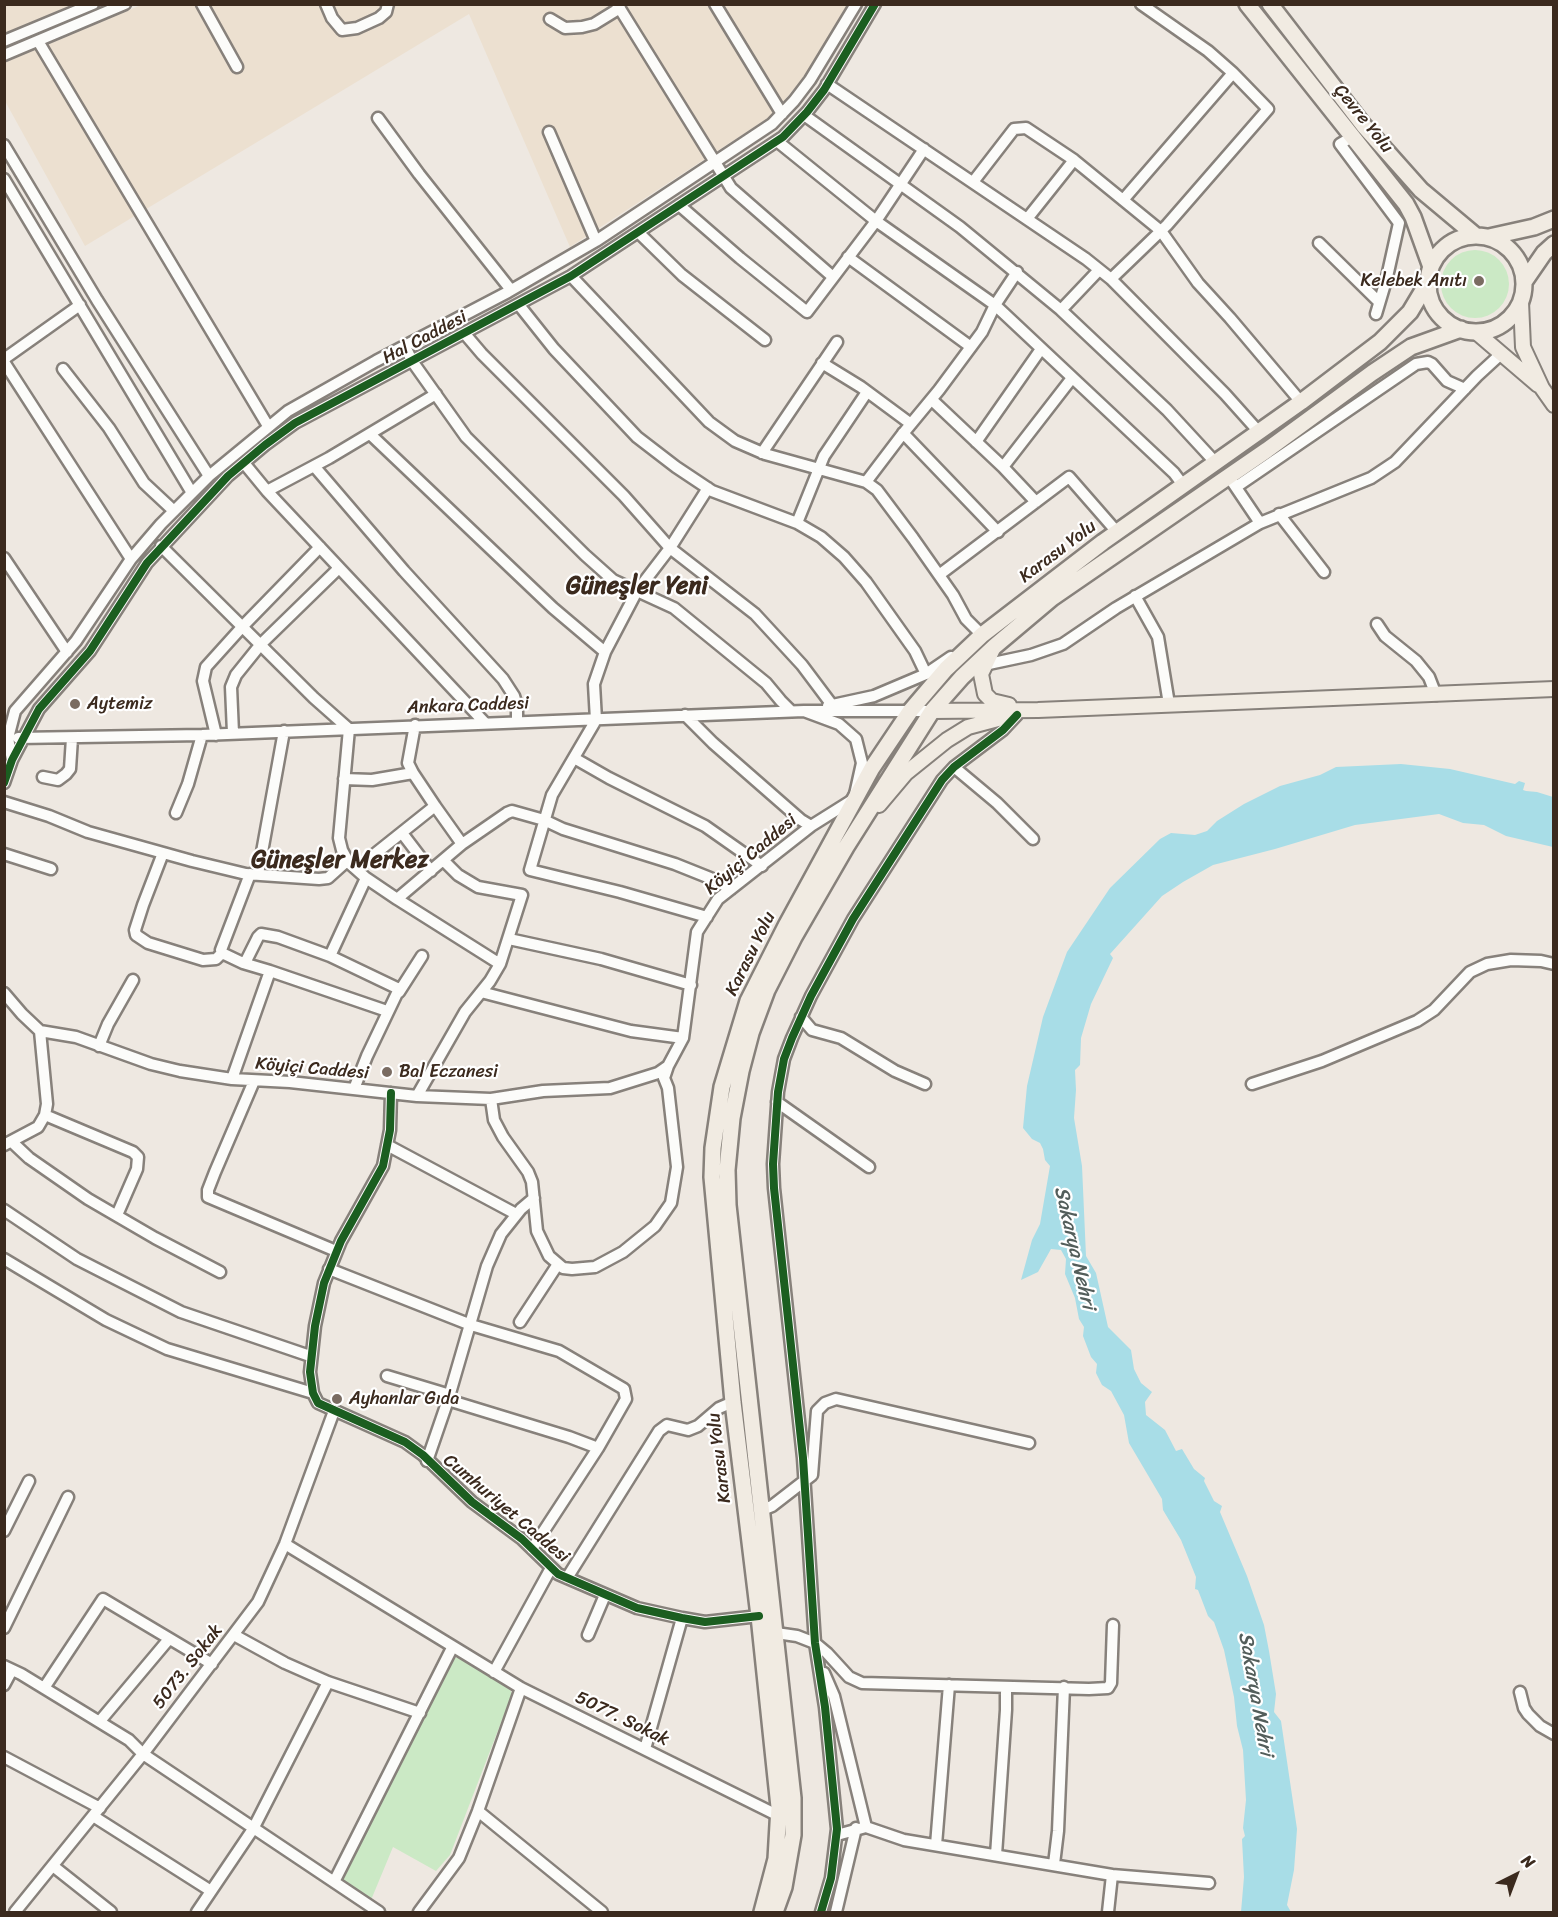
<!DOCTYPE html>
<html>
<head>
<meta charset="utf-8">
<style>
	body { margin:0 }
	#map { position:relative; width:1558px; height:1917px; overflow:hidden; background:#eee8e1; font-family:Sriracha,sans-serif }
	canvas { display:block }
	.frame { position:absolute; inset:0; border:6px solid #3b2a1e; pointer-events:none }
	.north { position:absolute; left:1486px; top:1845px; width:60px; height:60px; -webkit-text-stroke:4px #fff; paint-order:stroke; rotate:42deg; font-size:16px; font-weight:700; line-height:24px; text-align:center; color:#3b2a1e }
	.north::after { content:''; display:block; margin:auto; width:21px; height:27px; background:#3b2a1e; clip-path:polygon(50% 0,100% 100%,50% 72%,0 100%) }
</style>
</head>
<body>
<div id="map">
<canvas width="1558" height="1917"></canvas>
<div class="frame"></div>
<div class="north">N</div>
</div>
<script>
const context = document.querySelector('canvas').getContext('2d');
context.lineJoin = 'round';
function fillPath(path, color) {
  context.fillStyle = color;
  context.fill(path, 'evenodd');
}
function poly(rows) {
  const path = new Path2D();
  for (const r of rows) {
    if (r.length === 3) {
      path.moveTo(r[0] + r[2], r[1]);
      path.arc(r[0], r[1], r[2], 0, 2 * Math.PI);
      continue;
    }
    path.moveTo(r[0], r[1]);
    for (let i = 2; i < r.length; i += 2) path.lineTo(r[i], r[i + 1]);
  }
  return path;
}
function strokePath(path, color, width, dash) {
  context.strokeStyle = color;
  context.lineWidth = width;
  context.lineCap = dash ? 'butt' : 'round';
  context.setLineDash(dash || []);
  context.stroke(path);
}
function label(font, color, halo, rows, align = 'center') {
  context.font = font + ' Sriracha,sans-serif';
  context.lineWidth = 4.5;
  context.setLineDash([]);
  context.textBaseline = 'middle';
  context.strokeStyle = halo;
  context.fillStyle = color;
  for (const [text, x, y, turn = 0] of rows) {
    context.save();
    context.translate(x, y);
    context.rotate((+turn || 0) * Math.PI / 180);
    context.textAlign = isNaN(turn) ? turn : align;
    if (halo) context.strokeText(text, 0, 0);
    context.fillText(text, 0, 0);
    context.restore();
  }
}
fillPath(poly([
	[5,4,74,4,74,5,5,34],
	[141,5,849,5,809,71,771,116,570,247,469,14,85,246,5,101,4,63]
]), '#ece0d0');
fillPath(poly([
	[1475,284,34],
	[460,1657,508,1685,512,1694,450,1855,436,1871,393,1847,371,1900,343,1880,452,1659]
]), '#cbe9c5');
fillPath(poly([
	[1401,764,1450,769,1515,784,1519,781,1525,783,1523,790,1526,791,1537,792,1553,797,1553,847,1506,836,1484,825,1463,823,1439,814,1355,825,1275,849,1213,865,1183,882,1162,896,1110,954,1113,958,1091,1004,1081,1038,1080,1065,1075,1070,1076,1090,1074,1118,1082,1166,1086,1256,1096,1273,1108,1327,1131,1350,1134,1369,1141,1383,1152,1392,1145,1402,1146,1415,1165,1430,1176,1451,1182,1449,1194,1469,1205,1478,1204,1481,1214,1501,1222,1506,1220,1512,1247,1576,1264,1625,1269,1651,1276,1694,1274,1712,1281,1721,1297,1829,1294,1870,1287,1905,1291,1912,1241,1912,1244,1877,1242,1839,1245,1836,1243,1828,1246,1800,1243,1750,1237,1726,1234,1697,1224,1650,1214,1622,1208,1616,1198,1590,1195,1589,1196,1577,1181,1540,1163,1510,1162,1499,1129,1443,1124,1415,1111,1391,1102,1385,1096,1373,1097,1364,1091,1357,1083,1336,1084,1327,1079,1319,1075,1298,1065,1274,1066,1259,1061,1250,1051,1249,1038,1272,1021,1280,1032,1240,1040,1224,1050,1166,1045,1160,1043,1149,1040,1143,1032,1139,1023,1128,1027,1086,1043,1017,1067,952,1110,888,1160,839,1171,833,1195,835,1207,831,1217,821,1244,804,1280,786,1320,775,1336,767]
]), '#a8dde7');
const minor = poly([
	[202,4,237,67],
	[326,4,332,18,342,30,357,28,379,18,386,12,388,4],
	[617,4,731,188,833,277],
	[715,4,782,114],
	[550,19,565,28,582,27,594,24,620,8],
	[4,41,93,4],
	[38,41,268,426],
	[4,55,125,4],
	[827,84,1086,259,1111,279,1225,394,1259,432],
	[804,115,960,227,1061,310],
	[378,118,419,174,511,290],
	[549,132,596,241],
	[1352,137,1340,144,1399,223,1387,277,1376,314],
	[777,141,876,221,995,305,1174,473,1183,485],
	[4,145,97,300,209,476],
	[4,179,192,493],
	[973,182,1014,129,1026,128,1074,160,1161,231,1198,283,1230,318,1301,402],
	[1123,200,1233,73],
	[679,205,740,258,807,312,876,221,924,149],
	[1027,219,1074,160],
	[639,233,682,275,765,340],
	[1319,243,1379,302],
	[848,257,971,347],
	[1099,270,1061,310,1167,410,1215,462],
	[571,276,709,422,735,441,765,454,866,482,901,436,939,390,982,332,995,305,1017,272],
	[1111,279,1167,225,1268,109,1233,73,1208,51,1141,4],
	[519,305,554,349,637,437,676,467,712,491,797,523],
	[465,334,482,354,624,496,670,548,755,614,802,665,832,705],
	[405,346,412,361,466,437,585,555,613,580,674,608,766,683,781,701,791,711],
	[4,359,80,305],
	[4,362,131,559],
	[822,363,861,387,911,424],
	[63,369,109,428,144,483,174,511],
	[867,392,824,456,797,523,821,537,844,557,866,582,915,651,926,674],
	[932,400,1003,467,1036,502],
	[903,433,998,532],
	[370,434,553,608,605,652],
	[976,442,1041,349],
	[762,453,837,342],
	[244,463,267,491,485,723],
	[314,466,404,571,503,679,514,696,517,706,517,722],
	[1003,467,1072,378],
	[866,482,877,490,913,538,953,595,966,619,982,635,979,637],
	[1233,483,1260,523],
	[1236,487,1416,364,1428,362,1432,364,1447,381,1465,389],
	[267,491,329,458,436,394],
	[1279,514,1324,572],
	[161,546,314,698,349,729,339,838,342,850,349,863,366,878],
	[4,558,67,652],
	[939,575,1069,477,1117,532],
	[1135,596,1158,637,1169,704],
	[1377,624,1385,636,1416,661,1429,677,1436,695],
	[984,665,1031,655,1063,644,1116,608,1260,523,1371,478,1395,462,1477,376,1502,353],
	[828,706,874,696,926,674,951,657],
	[685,715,713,743,801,820,811,826],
	[415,725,408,763,413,773,435,806],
	[233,733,231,687,236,675,261,644,339,568],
	[216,735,203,681,206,667,243,626,320,547],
	[18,738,202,735,804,711,932,711],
	[574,758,609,778,705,826,762,866],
	[12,760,8,738,15,711,76,641,131,559,161,524,209,476,288,411,376,361,508,292,596,241,772,124,794,101,810,80,856,4],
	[954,767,997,803,1033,839],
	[43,777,58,780,66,774,70,769,72,738],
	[344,779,372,780,413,773],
	[4,783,12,760,39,709,90,651,147,563,228,476,265,445,295,423,571,276,783,137,807,112,824,90,875,4],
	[4,802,49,816,88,832,192,861,246,874,319,879,328,878,348,860],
	[176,813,188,784,202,735],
	[402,833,431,871],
	[163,853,143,905,135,930,136,935,148,943,203,960,216,959,222,953],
	[4,854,51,869],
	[444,861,458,875,478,887,522,895,500,964],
	[356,869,435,806,462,844],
	[258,874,284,731],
	[707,917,620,892,530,870,552,795,596,720,594,684,605,652,637,591,670,548,708,488],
	[509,939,601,959,691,985],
	[245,963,258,937,261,934,278,937,330,956],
	[270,971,387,1011],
	[399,992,422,956],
	[481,992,631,1031,683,1038],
	[4,993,22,1014,40,1031,47,1104,45,1115,38,1127,4,1145],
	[801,1017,812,1030,841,1038,895,1071,925,1084],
	[40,1031,76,1037,151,1064,180,1071,232,1079,290,1082,417,1096,491,1099,543,1091,610,1088,658,1073,668,1066,683,1038,697,932,718,899,811,826,854,799,862,763,856,739,839,724,804,711],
	[99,1046,108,1024,133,980],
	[232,1079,270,971,243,963,222,953,221,950,250,874],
	[254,1081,215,1172,208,1190,208,1197,336,1251],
	[1252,1084,1322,1061,1417,1021,1434,1010,1470,972,1487,964,1511,960,1541,961,1554,964],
	[354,1089,367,1056,399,989,330,956,366,878,397,899],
	[391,1093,390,1130,383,1166,341,1241,324,1283,315,1326,310,1372,313,1393,318,1403,405,1442,423,1455,472,1502,522,1539,558,1574,637,1608,682,1618,705,1622,759,1616],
	[417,1096,465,1012,490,981,500,964,397,899,462,844,507,813,512,811,544,820,563,829,675,864,710,878,731,889],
	[491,1099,494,1120,503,1137,528,1172,532,1182,537,1231,549,1256,563,1268,572,1269,595,1267,623,1252,655,1226,671,1203,677,1167,668,1088,664,1078,668,1066],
	[777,1102,869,1167],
	[45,1115,133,1152,138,1157,137,1169,117,1215],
	[12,1142,29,1158,88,1199,155,1238,220,1272],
	[387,1145,516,1214],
	[4,1210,77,1259,181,1312,310,1356],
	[4,1259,106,1320,167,1349,313,1393],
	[329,1269,471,1325,559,1351,624,1389,626,1399,598,1448,532,1549],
	[520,1322,558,1264],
	[387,1376,450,1395],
	[448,1400,569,1437,598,1448],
	[427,1461,448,1400,487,1266,501,1234,521,1209,534,1198],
	[762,1510,772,1506,812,1475,817,1411,825,1403,836,1399,1029,1443],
	[4,1531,29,1481],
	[285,1544,521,1688,779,1816],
	[567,1578,659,1431,667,1425,688,1430,698,1426,719,1408,733,1402],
	[4,1628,68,1497],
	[776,1633,797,1636,815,1643,827,1653,849,1677,862,1683,1089,1689,1108,1688,1111,1683,1113,1625],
	[234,1635,285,1663,328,1682,420,1713],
	[588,1635,605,1595],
	[4,1666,21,1674,129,1740,143,1754,379,1912],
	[494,1672,551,1568],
	[824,1673,834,1696,866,1827],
	[4,1685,12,1670],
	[44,1688,103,1599,212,1664],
	[1520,1692,1524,1708,1528,1714,1540,1726,1554,1734],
	[100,1721,169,1639],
	[645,1749,682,1618],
	[4,1757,100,1808],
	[478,1811,602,1912],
	[93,1816,211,1891],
	[837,1835,866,1827,904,1840,1112,1875,1108,1912],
	[936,1845,949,1685],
	[996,1855,1006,1710,1006,1687],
	[1054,1864,1058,1831,1064,1687],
	[53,1866,111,1912],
	[1112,1875,1209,1883],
	[334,1882,452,1648],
	[15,1912,143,1754,258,1602,285,1544,334,1411],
	[197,1912,253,1829,328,1682],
	[419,1912,459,1858,478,1811,521,1688],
	[821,1912,831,1878,837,1829,825,1707,815,1643,803,1458,774,1188,773,1164,778,1092,784,1059,792,1038,811,996,853,919,942,780,954,767,1003,730,1017,715],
	[836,1912,856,1828]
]);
const major = poly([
	[1521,302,1523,347,1542,388,1554,405],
	[1476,332,1538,385],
	[992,651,981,674,985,694,992,701,1009,705],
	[932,711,1038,710,1554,689],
	[879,805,906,773,947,740,968,727,1013,715]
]);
const highway = poly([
	[1247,4,1406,204,1413,217,1431,267],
	[1270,4,1364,126,1421,190,1476,236],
	[1476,284,48],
	[1489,237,1534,227,1554,219],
	[1524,282,1544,253,1554,244],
	[762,1912,776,1859,779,1807,759,1616,733,1402,712,1177,713,1148,722,1087,748,1001,787,924,872,768,911,710,946,669,982,635,1103,542,1301,402,1380,342,1410,312,1428,282],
	[775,1912,784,1887,793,1835,793,1798,728,1205,727,1170,732,1118,741,1071,751,1033,767,990,794,937,846,847,932,711,962,677,995,646,1052,598,1267,450,1372,373,1411,347,1461,329]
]);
strokePath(minor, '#87817b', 15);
strokePath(major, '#87817b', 18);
strokePath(highway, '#87817b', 20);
strokePath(minor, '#fcfcfa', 10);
strokePath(major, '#f1ebe2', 14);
strokePath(highway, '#f1ebe2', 15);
strokePath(poly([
	[4,783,12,760,39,709,90,651,147,563,228,476,265,445,295,423,571,276,783,137,807,112,824,90,875,4],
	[391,1093,390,1130,383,1166,341,1241,324,1283,315,1326,310,1372,313,1393,318,1403,405,1442,423,1455,472,1502,522,1539,558,1574,637,1608,682,1618,705,1622,759,1616],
	[821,1912,831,1878,837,1829,825,1707,815,1643,803,1458,774,1188,773,1164,778,1092,784,1059,792,1038,811,996,853,919,942,780,954,767,1003,730,1017,715]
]), '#1b5e20', 8);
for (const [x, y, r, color] of [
	[1479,281,6,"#7a6c62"],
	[75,704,6,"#7a6c62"],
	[387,1072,6,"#7a6c62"],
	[337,1399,6,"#7a6c62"]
]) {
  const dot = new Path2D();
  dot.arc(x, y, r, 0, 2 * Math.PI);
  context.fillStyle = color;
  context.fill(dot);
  strokePath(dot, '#fff', 2);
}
label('18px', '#3b2a1e', '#fff', [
	["Çevre Yolu",1363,119,51],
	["Hal Caddesi",425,338,-28],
	["Karasu Yolu",1058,552,-37],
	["Ankara Caddesi",468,706,-2],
	["Köyiçi Caddesi",751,855,-40],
	["Karasu Yolu",751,954,-64],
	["Köyiçi Caddesi",312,1069,5],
	["Karasu Yolu",720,1458,-97],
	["Cumhuriyet Caddesi",506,1509,40],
	["5073. Sokak",188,1667,-52],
	["5077. Sokak",622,1719,26]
]);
label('18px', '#3b2a1e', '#fff', [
	["Kelebek Anıtı",1467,281,"right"],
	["Aytemiz",87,704],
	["Bal Eczanesi",399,1072],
	["Ayhanlar Gıda",349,1399]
], 'left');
label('italic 20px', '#535e5b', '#fff', [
	["Sakarya Nehri",1074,1248,77],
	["Sakarya Nehri",1255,1694,80]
]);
label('bold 24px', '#3b2a1e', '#fff', [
	["Güneşler Yeni",637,587],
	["Güneşler Merkez",340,861]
]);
</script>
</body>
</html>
